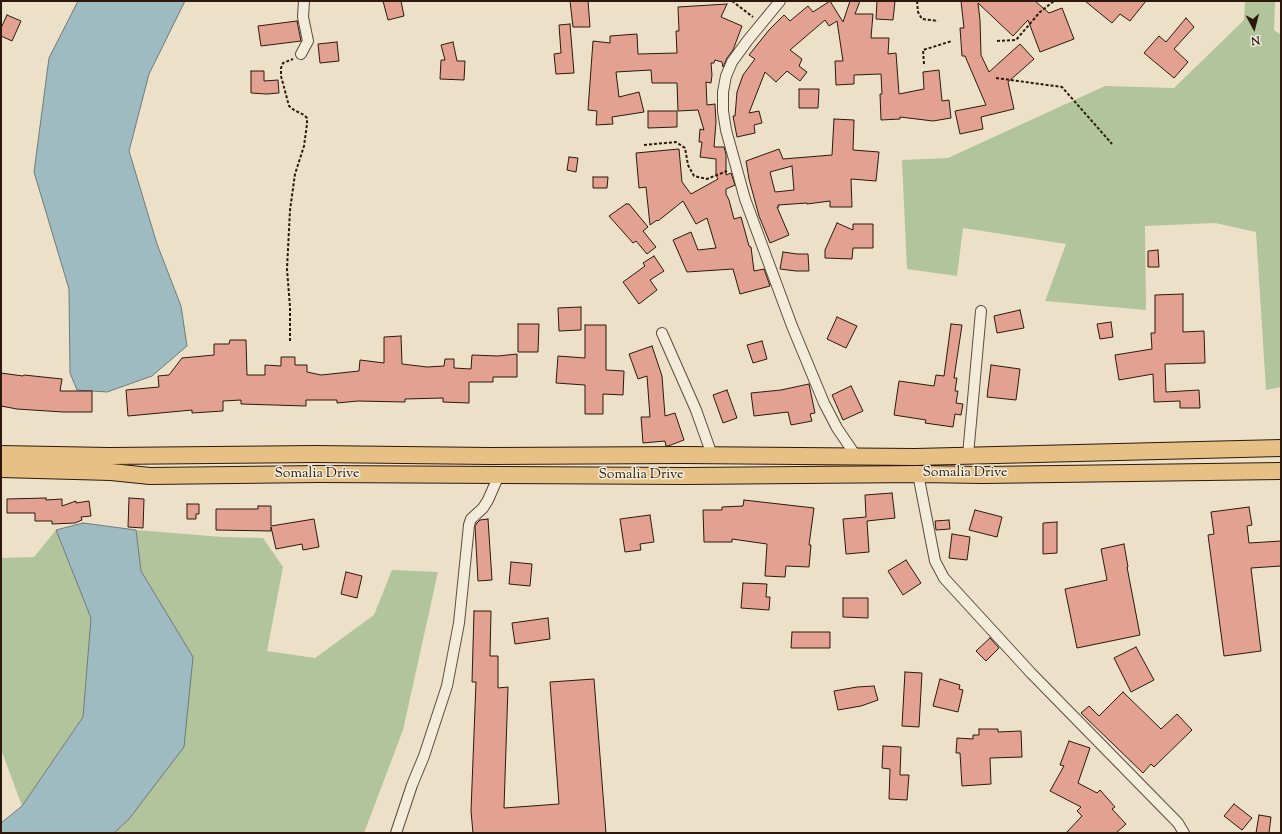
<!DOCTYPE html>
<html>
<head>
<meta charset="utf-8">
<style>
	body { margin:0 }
	#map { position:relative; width:1282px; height:834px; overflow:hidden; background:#ece1c8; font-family:"Sorts Mill Goudy",serif }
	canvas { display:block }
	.frame { position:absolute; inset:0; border:2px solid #2c190b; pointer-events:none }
	.north { position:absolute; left:1234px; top:8px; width:40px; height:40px; -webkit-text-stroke:3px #f3ecdb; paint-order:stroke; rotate:173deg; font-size:11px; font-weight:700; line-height:16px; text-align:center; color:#2c190b }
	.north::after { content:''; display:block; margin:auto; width:14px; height:18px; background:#2c190b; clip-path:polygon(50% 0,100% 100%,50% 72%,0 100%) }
</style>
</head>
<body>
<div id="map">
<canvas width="1282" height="834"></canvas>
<div class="frame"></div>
<div class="north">N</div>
</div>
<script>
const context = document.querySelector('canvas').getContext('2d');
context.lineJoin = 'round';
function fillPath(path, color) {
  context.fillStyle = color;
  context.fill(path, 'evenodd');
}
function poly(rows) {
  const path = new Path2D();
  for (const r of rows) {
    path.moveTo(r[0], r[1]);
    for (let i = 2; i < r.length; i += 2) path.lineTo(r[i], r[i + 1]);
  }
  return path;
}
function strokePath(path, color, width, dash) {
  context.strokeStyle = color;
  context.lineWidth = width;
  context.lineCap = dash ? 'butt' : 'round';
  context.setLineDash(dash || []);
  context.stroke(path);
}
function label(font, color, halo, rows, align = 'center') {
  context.font = font + ' "Sorts Mill Goudy",serif';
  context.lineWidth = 3;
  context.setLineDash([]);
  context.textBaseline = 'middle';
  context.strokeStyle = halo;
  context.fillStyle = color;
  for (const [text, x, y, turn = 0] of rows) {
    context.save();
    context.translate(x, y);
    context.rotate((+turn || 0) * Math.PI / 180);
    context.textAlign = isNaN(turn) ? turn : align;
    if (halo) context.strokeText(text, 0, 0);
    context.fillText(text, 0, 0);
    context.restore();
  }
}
fillPath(poly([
	[1245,1,1275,1,1274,30,1281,35,1281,387,1266,390,1256,232,1215,223,1145,226,1146,310,1045,301,1066,244,963,228,957,276,907,269,902,160,948,158,1105,86,1174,88,1244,20],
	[56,530,91,618,83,717,22,806,1,749,1,558,34,557],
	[136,530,222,537,263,538,283,567,267,651,315,658,374,615,392,570,438,572,403,730,364,833,114,833,129,819,193,658,141,571]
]), '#b1c49b');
const water = poly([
	[78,1,185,1,149,74,129,151,157,244,181,306,187,346,152,376,107,392,77,390,70,373,69,289,34,172,49,58,78,1],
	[83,523,136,530,141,571,193,657,184,747,129,819,114,833,1,833,1,823,22,806,83,717,91,618,56,530,83,523]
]);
fillPath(water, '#9dbbc0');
strokePath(water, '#707a78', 1);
const building = poly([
	[383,1,401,1,404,16,388,20,383,1],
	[570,1,588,1,590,27,573,27,570,1],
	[830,1,843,22,850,1,860,1,855,14,873,14,871,38,889,38,888,54,896,53,899,94,924,89,923,72,939,70,942,101,949,100,951,118,933,121,900,117,900,119,881,120,880,94,882,94,881,74,854,75,854,84,836,85,835,61,843,61,837,21,829,26,825,20,790,50,802,59,799,66,807,72,800,81,787,71,776,82,765,72,749,113,759,111,762,123,754,125,755,133,737,137,733,116,735,116,737,92,743,75,755,59,749,55,769,30,784,15,790,21,808,6,813,12,830,1],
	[877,1,895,1,893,20,876,19,877,1],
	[961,1,1035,1,1049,13,1062,8,1074,39,1040,52,1028,20,1013,36,978,3,980,20,981,55,989,72,1020,44,1034,59,1008,82,1014,109,981,117,983,129,960,134,955,111,986,105,965,56,962,56,960,28,964,28,961,1],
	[1085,1,1146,1,1130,21,1120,14,1112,23,1085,1],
	[727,4,721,17,742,26,733,50,727,58,723,67,722,62,715,60,714,63,711,63,712,75,711,83,706,82,707,105,715,104,716,122,714,147,724,147,726,154,726,175,731,173,735,185,726,189,726,194,729,200,734,219,741,217,749,246,751,247,754,271,764,269,770,286,740,294,733,269,687,272,673,240,691,232,698,250,716,248,707,218,696,224,683,201,658,221,657,220,650,225,646,187,639,188,636,153,679,149,682,182,691,194,718,179,716,175,716,159,700,157,702,142,699,142,700,129,704,130,698,110,678,111,677,83,652,83,651,70,616,72,619,97,639,92,644,112,612,117,613,124,596,125,597,111,588,110,593,41,610,43,610,36,637,34,638,54,677,53,676,31,679,31,678,7,727,4],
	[7,15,21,21,12,41,1,36,1,28,7,15],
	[1186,18,1194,27,1174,49,1188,62,1174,78,1144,53,1159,36,1166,42,1186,18],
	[297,21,301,41,261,46,258,26,297,21],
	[570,24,574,73,556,74,554,54,561,53,559,25,570,24],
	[337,42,339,61,320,63,318,44,337,42],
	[453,42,457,61,465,61,464,80,440,79,441,60,445,60,441,45,453,42],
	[251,71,264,71,264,81,278,80,279,93,267,94,266,94,251,93,251,71],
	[799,89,819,89,818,108,799,108,799,89],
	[648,111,677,111,677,127,648,128,648,111],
	[834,119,854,120,853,150,879,152,876,181,851,179,852,207,830,207,830,201,807,204,807,203,778,205,779,207,777,207,789,235,770,243,759,216,749,179,746,161,779,149,783,159,832,155,834,119],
	[792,166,794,190,775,192,770,172,792,166],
	[569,157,578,158,576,172,567,170,569,157],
	[593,177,608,177,607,188,593,188,593,177],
	[626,204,629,204,648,227,643,231,656,247,647,254,636,241,633,243,609,216,626,204],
	[837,223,853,230,853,224,873,224,873,248,853,248,852,259,825,258,825,250,837,223],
	[1158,250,1159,267,1148,267,1148,251,1158,250],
	[783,252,797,254,808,254,809,271,796,271,780,269,783,252],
	[654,256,664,271,650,280,657,290,639,304,623,282,645,266,643,263,654,256],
	[1183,294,1183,332,1204,331,1205,363,1165,364,1166,392,1199,390,1200,408,1180,408,1180,401,1154,402,1153,374,1119,380,1115,355,1152,349,1151,333,1155,333,1155,295,1183,294],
	[581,307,581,330,559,331,558,308,581,307],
	[1020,310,1024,328,997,333,994,316,1020,310],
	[837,317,857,326,846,348,827,339,837,317],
	[1111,322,1113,337,1100,339,1097,324,1111,322],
	[518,324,539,324,538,352,518,352,518,324],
	[951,324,962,325,954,378,957,378,955,391,958,391,956,403,963,404,961,415,955,414,953,427,925,423,926,420,894,415,899,381,934,386,936,375,944,376,951,324],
	[585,325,606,325,606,370,624,371,623,395,603,394,603,414,585,414,585,385,556,383,558,356,585,358,585,325],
	[401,336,402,364,427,367,444,366,445,359,454,359,454,368,471,369,472,355,498,356,517,354,517,377,493,377,493,382,469,382,469,403,443,402,443,398,405,399,405,402,358,401,337,403,337,400,306,400,306,406,241,404,241,400,223,401,223,411,192,413,192,410,128,416,126,390,159,387,158,376,169,375,182,358,214,355,214,344,229,344,230,340,246,340,247,375,265,375,265,365,281,366,281,357,295,357,295,365,307,365,307,372,321,375,359,371,360,360,384,363,384,337,401,336],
	[762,341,767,359,753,363,747,345,762,341],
	[652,346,662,376,665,416,675,413,684,440,668,446,666,446,665,441,643,443,641,417,650,417,647,376,638,379,629,354,652,346],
	[991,365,1020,369,1016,400,987,397,991,365],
	[1,373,23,376,24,375,62,379,60,391,92,391,92,412,63,412,17,409,1,406,1,373],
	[809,384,815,413,810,414,812,421,791,425,788,412,754,416,751,393,781,390,809,384],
	[851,386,863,411,843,420,832,395,851,386],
	[727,390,737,418,723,423,713,395,727,390],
	[892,493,895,518,867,521,869,552,846,554,843,519,866,517,865,495,892,493],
	[46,498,46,500,62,499,62,506,76,501,76,503,89,501,91,516,81,517,82,520,75,523,52,524,52,521,35,521,35,513,7,513,7,499,46,498],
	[129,498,144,499,143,528,128,527,129,498],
	[744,500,814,508,809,545,811,545,809,567,786,566,785,577,765,576,767,544,732,539,732,542,704,542,703,510,722,510,722,507,743,506,744,500],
	[187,504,199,504,199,514,196,514,196,519,187,519,187,504],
	[258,506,271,506,271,526,314,519,319,547,303,550,302,544,276,549,271,527,271,531,216,530,216,509,258,509,258,506],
	[1249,507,1252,525,1247,526,1249,543,1281,541,1281,566,1251,568,1261,651,1224,656,1208,535,1214,534,1211,512,1249,507],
	[975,510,1002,517,997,537,969,530,975,510],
	[650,515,654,542,640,544,641,550,625,552,620,519,650,515],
	[488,519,492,580,478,581,475,526,477,523,480,520,488,519],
	[949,520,950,529,936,530,935,521,949,520],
	[1057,522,1057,553,1043,554,1043,523,1057,522],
	[952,534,970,537,967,560,949,558,952,534],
	[1124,544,1128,567,1127,567,1140,635,1077,648,1065,589,1107,580,1101,549,1124,544],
	[906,560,921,583,903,595,888,571,906,560],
	[511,562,532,564,530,586,509,584,511,562],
	[346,572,362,576,357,598,341,594,346,572],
	[743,583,767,584,766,597,770,597,769,610,741,608,743,583],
	[843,598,868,598,868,618,843,617,843,598],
	[474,611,491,611,490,656,498,656,498,688,508,687,504,808,559,804,550,682,594,679,606,833,473,833,471,811,476,682,472,682,474,611],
	[548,618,550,639,515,644,512,623,548,618],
	[792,632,830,632,830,648,791,648,792,632],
	[990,638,999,648,986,661,976,651,990,638],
	[1136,647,1154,680,1131,692,1114,658,1136,647],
	[905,672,922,673,919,727,902,726,905,672],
	[940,679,960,685,959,689,963,690,958,712,933,706,940,679],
	[874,686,878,700,861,706,838,710,834,691,857,687,874,686],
	[1123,692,1161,729,1177,714,1192,730,1154,767,1151,764,1143,773,1081,713,1089,706,1099,716,1123,692],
	[979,729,998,729,998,732,1021,731,1022,757,990,758,991,784,962,786,960,753,956,753,957,738,973,739,973,735,979,735,979,729],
	[1069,741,1090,748,1078,783,1097,793,1100,790,1115,807,1112,809,1126,824,1116,833,1066,833,1082,816,1077,811,1081,807,1050,791,1064,766,1060,765,1069,741],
	[883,746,901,747,900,775,909,775,907,800,889,799,890,769,882,768,883,746],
	[1234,804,1252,818,1242,830,1224,816,1234,804],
	[1259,815,1271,817,1269,833,1256,833,1259,815]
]);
fillPath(building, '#e3a192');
strokePath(building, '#2c190b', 1);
const street = poly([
	[780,1,748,40,732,62,726,76,723,92,723,111,726,130,745,199,792,326,824,403,837,428,856,456],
	[301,54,308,41,303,17,304,1],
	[662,333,696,410,712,455],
	[968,455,981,311],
	[918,474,935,561,944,578,1031,673,1178,823,1184,833],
	[396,833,412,785,424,756,447,686,459,623,469,525,471,519,483,508,488,500,499,475]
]);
const primary = poly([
	[1,454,109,456,316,454,491,456,684,455,915,457,1281,448],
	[1,469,111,472,150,476,319,474,685,476,918,474,983,475,1281,471]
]);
strokePath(street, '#5c4b3a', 12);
strokePath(primary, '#2c190b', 18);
strokePath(poly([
	[732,1,753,17],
	[917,1,918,12,922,19,938,21],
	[997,41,1016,40,1040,12,1054,1],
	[924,64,923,50,952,41],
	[996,78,1062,87,1112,144],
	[644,145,676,142,685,148,688,165,694,176,707,179,727,171],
	[290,341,290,307,287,269,290,210,295,174,304,146,307,124,307,118,304,115,294,110,289,106,281,76,281,68,283,63,293,59]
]), '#2c190b', 2, [3, 2]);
strokePath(street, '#f3ecdb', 10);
strokePath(primary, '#e6c084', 16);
label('14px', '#2c190b', '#f3ecdb', [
	["Somalia Drive",965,474],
	["Somalia Drive",317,475],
	["Somalia Drive",641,476]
]);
</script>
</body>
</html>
